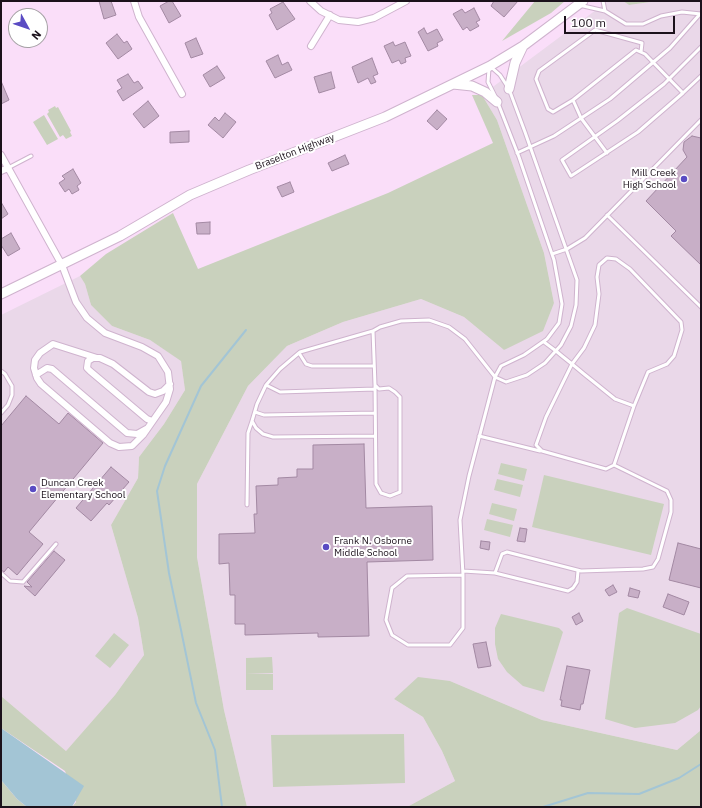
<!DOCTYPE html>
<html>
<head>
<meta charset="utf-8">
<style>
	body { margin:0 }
	#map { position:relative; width:702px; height:808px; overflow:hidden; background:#fadef9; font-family:"IBM Plex Sans",sans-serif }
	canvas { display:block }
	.frame { position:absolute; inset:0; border:2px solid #1b111b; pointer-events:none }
	.north { position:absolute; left:8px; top:8px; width:40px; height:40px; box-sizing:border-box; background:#fff; border:1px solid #a4a0a4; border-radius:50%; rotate:130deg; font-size:11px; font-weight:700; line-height:16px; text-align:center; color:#1b111b }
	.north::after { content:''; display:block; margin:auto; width:14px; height:18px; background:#5a4bc3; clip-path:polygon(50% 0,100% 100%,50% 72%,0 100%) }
	.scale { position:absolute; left:564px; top:16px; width:111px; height:18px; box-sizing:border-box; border:2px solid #1b111b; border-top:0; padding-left:5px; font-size:12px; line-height:14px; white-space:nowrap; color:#1b111b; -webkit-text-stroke:3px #fff; paint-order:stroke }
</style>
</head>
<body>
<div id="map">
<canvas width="702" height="808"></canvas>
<div class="frame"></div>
<div class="north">N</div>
<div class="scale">100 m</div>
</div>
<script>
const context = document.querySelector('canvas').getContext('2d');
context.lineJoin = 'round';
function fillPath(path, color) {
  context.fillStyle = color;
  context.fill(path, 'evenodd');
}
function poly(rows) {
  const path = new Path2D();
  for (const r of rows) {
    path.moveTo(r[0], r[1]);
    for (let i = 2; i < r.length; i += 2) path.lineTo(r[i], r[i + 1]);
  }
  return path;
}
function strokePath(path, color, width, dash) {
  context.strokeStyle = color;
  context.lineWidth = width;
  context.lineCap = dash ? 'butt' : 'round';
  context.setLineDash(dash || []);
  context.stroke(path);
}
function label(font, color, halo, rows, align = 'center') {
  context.font = font + ' "IBM Plex Sans",sans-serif';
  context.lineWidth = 4;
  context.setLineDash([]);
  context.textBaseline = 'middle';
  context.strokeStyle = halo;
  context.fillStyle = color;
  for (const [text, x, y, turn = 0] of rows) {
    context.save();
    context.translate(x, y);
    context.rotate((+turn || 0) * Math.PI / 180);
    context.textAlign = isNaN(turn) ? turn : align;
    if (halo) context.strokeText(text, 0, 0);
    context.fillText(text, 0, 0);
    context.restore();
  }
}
fillPath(poly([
	[608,1,623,1,629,5,658,1,701,1,701,730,677,750,542,720,450,681,394,699,423,717,442,751,455,781,407,807,247,807,224,710,197,557,197,484,248,386,287,346,343,322,421,299,464,317,504,350,554,303,544,253,497,120,482,95],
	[80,276,85,284,91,305,112,326,150,340,181,360,185,390,164,424,139,457,138,478,111,525,138,618,144,655,115,695,66,751,1,696,1,315]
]), '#ead8e9');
fillPath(poly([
	[535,1,565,1,551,13,502,41],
	[623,1,658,1,629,5],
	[472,95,482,95,497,120,544,253,554,303,543,331,504,350,464,317,421,299,343,322,287,346,248,386,197,484,197,557,224,710,247,807,72,807,76,802,65,771,1,728,1,696,66,751,115,695,144,655,138,618,111,525,138,478,139,457,164,424,185,390,181,361,150,340,112,326,91,305,85,284,80,276,106,254,173,213,198,269,388,193,493,143],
	[55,106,56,108,58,107,71,131,70,132,72,136,66,139,63,135,60,137,47,114,49,112,48,110],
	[44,115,58,139,47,145,33,122],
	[501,463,527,469,524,481,498,474],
	[544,475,664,504,651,555,532,527],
	[497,479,523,485,520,497,494,490],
	[492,503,517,509,514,521,489,514],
	[487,519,513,525,510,537,484,530],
	[627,608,701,634,701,706,698,710,675,723,635,728,605,719,619,613],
	[501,614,559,628,563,632,544,692,523,686,507,672,498,659,495,644,495,628],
	[114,633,129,645,110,668,95,656],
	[272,657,273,673,246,674,246,658],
	[246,674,273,674,273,690,246,690],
	[418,677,450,681,542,720,677,750,701,730,701,807,407,807,455,781,442,751,423,717,394,699],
	[404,734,405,783,273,787,271,735],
	[1,780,17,799,27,807,1,807]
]), '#c9d1bd');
fillPath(poly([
	[1,728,84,786,72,807,27,807,17,799,1,780]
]), '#a3c5d5');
strokePath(poly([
	[222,807,215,750,196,703,181,630,169,573,157,491,165,466,201,386,246,330],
	[543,807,588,793,639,794,679,778,701,764]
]), '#a3c5d5', 2);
const building = poly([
	[99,1,111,1,116,15,104,19,99,1],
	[169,1,172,1,181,16,169,23,160,6,169,1],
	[494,1,518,1,504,17,491,6,494,1],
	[283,2,295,19,277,30,269,15,272,13,270,9,283,2],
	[474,8,480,20,476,22,479,26,470,31,467,27,463,30,453,14,462,9,465,13,474,8],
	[424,28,427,34,437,29,443,40,437,43,438,46,428,51,418,32,424,28],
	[117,34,124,43,127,41,132,49,118,59,106,43,117,34],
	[196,38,203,54,191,58,185,43,196,38],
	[393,42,395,46,405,42,411,56,405,58,406,62,401,64,399,60,392,63,384,46,393,42],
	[278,55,282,65,288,62,292,70,275,78,266,61,278,55],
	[372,58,378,74,373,76,376,82,371,84,368,78,358,83,352,67,372,58],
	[217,66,225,78,210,87,203,75,217,66],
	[331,72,335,88,319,93,314,77,331,72],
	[128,74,134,83,138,81,143,88,123,101,117,91,122,88,117,80,128,74],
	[1,81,9,100,1,104,1,81],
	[148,101,159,116,144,128,133,114,148,101],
	[437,110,447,119,437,130,427,121,437,110],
	[225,113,236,122,223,138,208,125,215,117,219,121,225,113],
	[189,131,189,142,170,143,170,132,189,131],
	[692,136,701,138,701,265,671,236,676,231,646,201,687,157,683,150,684,142,692,136],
	[345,155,349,164,332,171,328,163,345,155],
	[73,169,81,183,77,186,79,190,72,194,69,189,65,192,59,183,65,179,62,176,73,169],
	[290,182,294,192,282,197,277,187,290,182],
	[1,202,8,214,1,219,1,202],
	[210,222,210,234,197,234,196,223,210,222],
	[11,233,20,249,8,256,1,245,1,239,11,233],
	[26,396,59,424,68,413,103,443,29,532,43,544,17,575,8,567,4,572,1,570,1,426,26,396],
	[364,444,366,508,432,506,433,560,367,562,369,636,318,637,318,633,245,635,245,624,235,624,235,595,230,595,229,563,219,564,219,534,255,533,254,514,257,514,256,486,278,485,278,478,297,477,297,469,313,469,313,445,364,444],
	[111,467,129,482,109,505,107,503,91,521,76,508,111,467],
	[520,528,527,529,525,542,517,541,520,528],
	[481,541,490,542,489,550,480,548,481,541],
	[678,543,701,549,701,588,669,580,678,543],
	[54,551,65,560,35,596,24,586,32,587,27,582,54,551],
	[613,585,617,592,609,596,605,590,613,585],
	[630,588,640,591,638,598,628,596,630,588],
	[668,594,689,602,684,615,663,607,668,594],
	[579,613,583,621,576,625,572,617,579,613],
	[486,642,491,666,478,668,473,644,486,642],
	[567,666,590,670,583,704,581,704,580,710,561,706,562,700,560,700,567,666]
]);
fillPath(building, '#c8afc7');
strokePath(building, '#a389a3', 1);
const lane = poly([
	[603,1,605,11],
	[579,5,605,11,626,24,643,24,661,16,682,12,701,14],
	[489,69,488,82,495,96],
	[683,93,638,132,571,176,562,160,617,121,664,84,701,47],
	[573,100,553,112,548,109,536,79,539,71,595,30,642,43,641,52],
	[517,153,554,136,610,99,670,48,700,14],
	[607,153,581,118,573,100,636,50,645,54,683,93,701,76],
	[8,168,31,156],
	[607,215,701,307],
	[552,254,567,249,585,238,701,120],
	[373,331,300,352,280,369,266,385,257,404,252,421,256,428,263,434,273,437,375,436],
	[544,342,556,351,562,356,572,364,584,374,615,399,634,406,648,372,667,364,674,356,682,330,681,322,630,269,616,259,607,258,599,265,597,277,599,294,595,325,584,348,572,364,546,417,536,445,542,451,606,469,614,465,634,406],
	[299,353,306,364,312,366,374,366],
	[1,371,5,374,12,386,12,395,8,405,1,413],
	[266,385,280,392,375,389],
	[375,385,376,484,381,493,390,496,400,492,400,397,395,392,389,388,379,389,375,385,373,331,380,327,401,321,429,320,449,327,465,339,495,377,506,382,527,375,545,363,561,345,571,326,576,305,577,280,525,132,509,89,500,75,491,67],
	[255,412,264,415,375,413],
	[479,436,540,451],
	[247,505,248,433,252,421],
	[463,571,495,573,502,554,507,552,581,571,643,569,653,567,658,559,671,512,671,500,667,491,614,465],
	[1,573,10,581,23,582,56,544],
	[495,573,568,591,573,588,577,582,578,571],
	[463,575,407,576,392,588,386,620,392,635,408,645,450,645,463,628,463,575,460,520,469,476,495,377,501,366,524,355,547,339,559,323,562,304,554,260,519,157,498,103]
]);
const street = poly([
	[134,1,139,17,182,94],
	[310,1,321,11,339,20,358,22,374,18,406,1],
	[311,46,330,15],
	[1,155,62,265,76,302,87,318,105,333,142,347,158,356,168,372,170,389,166,402,143,435,132,446,119,447,110,443,41,384,37,378,34,368,35,360,40,353,53,344,97,358],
	[1,171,8,168],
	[36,375,47,368,52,369,127,433,137,434,146,429],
	[152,421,147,419,90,371,87,368,88,361,93,358,100,358,113,364,149,392,155,394,163,391,170,384]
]);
const secondary = poly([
	[453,84,472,86,485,92,497,102],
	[509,89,515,63,523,46],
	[1,294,120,236,190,195,249,170,385,117,490,66,523,46,583,1]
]);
strokePath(lane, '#cfb3ce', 5);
strokePath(street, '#cfb3ce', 8);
strokePath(secondary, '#cfb3ce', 11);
strokePath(lane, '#fff', 3);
strokePath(street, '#fff', 6);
strokePath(secondary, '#fff', 9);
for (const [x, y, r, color] of [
	[684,179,4,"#5a4bc3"],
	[33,489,4,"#5a4bc3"],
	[326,547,4,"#5a4bc3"]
]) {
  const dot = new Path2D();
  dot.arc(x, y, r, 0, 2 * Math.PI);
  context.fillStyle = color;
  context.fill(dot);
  strokePath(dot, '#fff', 1.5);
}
label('10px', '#1b111b', '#fff', [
	["Braselton Highway",295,152,-21]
]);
label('10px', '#1b111b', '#fff', [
	["Mill Creek",676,173,"right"],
	["High School",676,185,"right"],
	["Duncan Creek",41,483],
	["Elementary School",41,495],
	["Frank N. Osborne",334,541],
	["Middle School",334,553]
], 'left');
</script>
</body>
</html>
